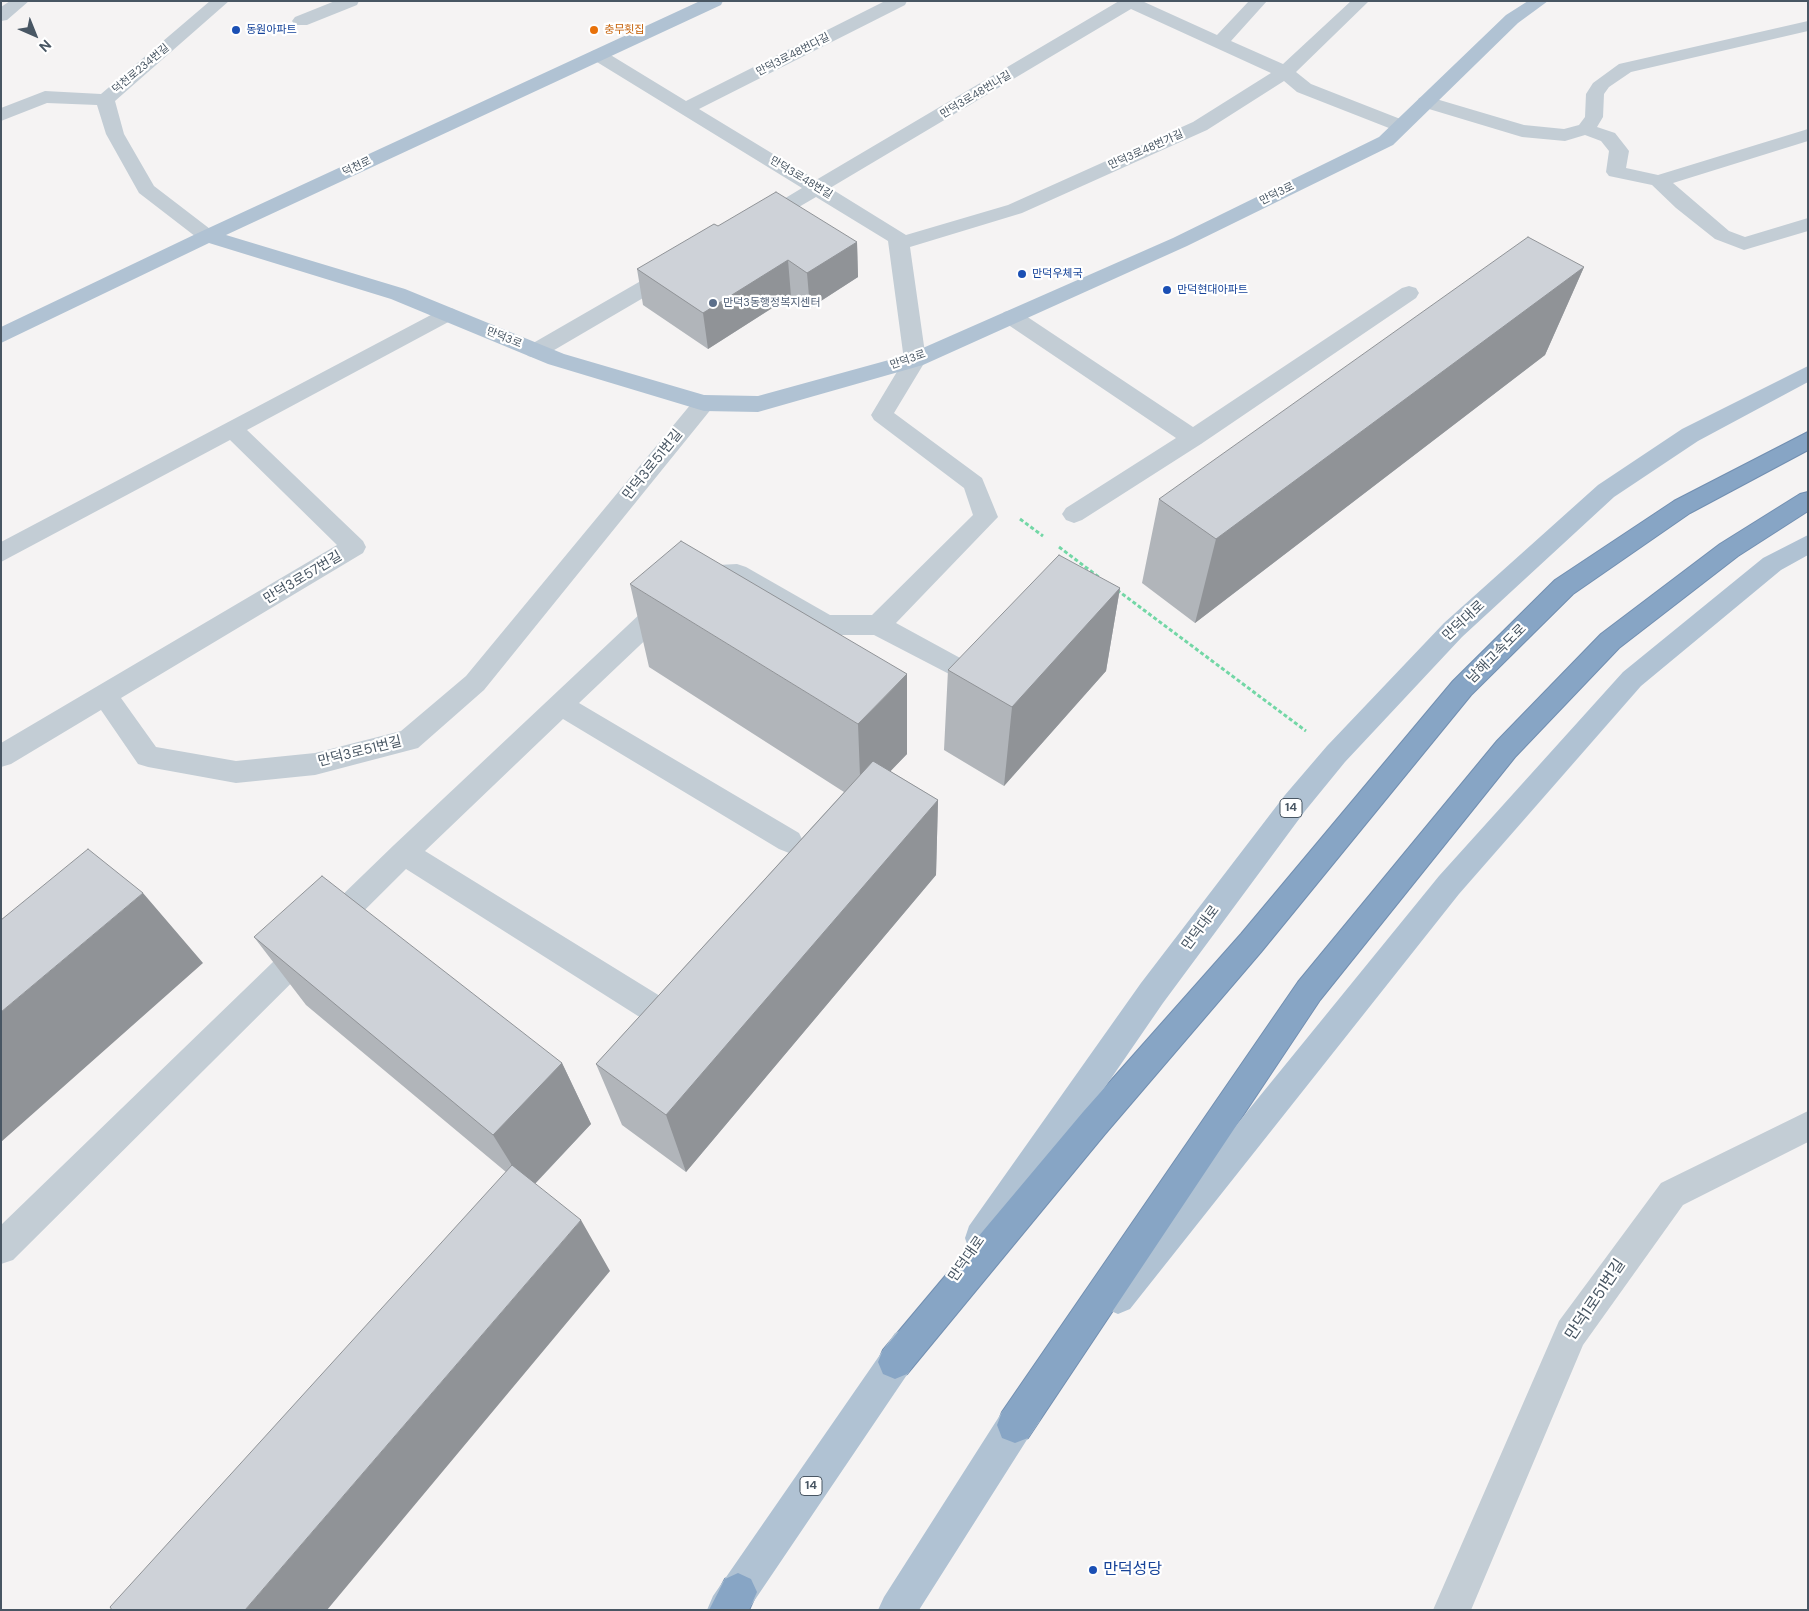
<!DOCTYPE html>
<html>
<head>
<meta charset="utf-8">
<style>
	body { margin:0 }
	#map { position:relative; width:1809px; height:1611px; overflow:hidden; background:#f5f3f3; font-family:"DM Sans",sans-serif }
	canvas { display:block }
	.frame { position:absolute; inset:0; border:2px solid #485663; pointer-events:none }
	.north { position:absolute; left:10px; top:10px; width:50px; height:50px; -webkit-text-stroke:4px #fff; paint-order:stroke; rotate:136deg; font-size:14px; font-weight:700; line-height:20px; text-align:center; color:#485663 }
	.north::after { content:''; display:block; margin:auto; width:18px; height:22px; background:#485663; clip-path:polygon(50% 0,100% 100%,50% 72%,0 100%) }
</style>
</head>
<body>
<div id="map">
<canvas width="1809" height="1611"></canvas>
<div class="frame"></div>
<div class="north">N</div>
</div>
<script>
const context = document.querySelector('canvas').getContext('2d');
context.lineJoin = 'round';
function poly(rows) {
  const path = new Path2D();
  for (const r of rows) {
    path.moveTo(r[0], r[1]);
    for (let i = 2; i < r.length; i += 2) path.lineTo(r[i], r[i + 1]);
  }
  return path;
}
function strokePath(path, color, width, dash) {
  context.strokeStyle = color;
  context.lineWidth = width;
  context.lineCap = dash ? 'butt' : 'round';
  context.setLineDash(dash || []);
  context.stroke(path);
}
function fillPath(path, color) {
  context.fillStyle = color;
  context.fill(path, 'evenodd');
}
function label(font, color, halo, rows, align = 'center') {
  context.font = font + ' "DM Sans","Noto Sans KR",sans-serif';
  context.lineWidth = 4.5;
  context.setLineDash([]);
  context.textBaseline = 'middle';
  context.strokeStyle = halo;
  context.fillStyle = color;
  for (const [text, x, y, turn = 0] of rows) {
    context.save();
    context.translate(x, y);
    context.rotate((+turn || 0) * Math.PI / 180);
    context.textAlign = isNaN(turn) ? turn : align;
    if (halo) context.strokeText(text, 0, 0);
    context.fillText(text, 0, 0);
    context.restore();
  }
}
const highway = poly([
	[1808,432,1808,450,1690,513,1573,594,1471,695,1261,952,1105,1134,907,1374,895,1379,883,1374,878,1362,883,1350,1083,1112,1241,934,1453,681,1555,580,1674,501,1808,432],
	[1808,492,1808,511,1738,556,1619,648,1515,757,1320,1000,1028,1438,1015,1443,1002,1438,997,1425,1002,1412,1298,982,1497,741,1601,634,1720,544,1800,494,1808,492],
	[738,1573,751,1579,757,1592,749,1610,709,1610,725,1579,738,1573]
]);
strokePath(highway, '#728fb1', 2);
strokePath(poly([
	[1020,519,1043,536],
	[1059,547,1100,578],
	[1117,590,1306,731]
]), '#73d7a6', 3, [4, 2.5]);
fillPath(poly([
	[10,1,29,1,7,20,1,21,1,7,10,1],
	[210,1,229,1,115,101,124,134,154,186,214,232,217,236,214,240,207,242,200,240,139,193,106,134,97,105,47,103,1,121,1,108,45,91,101,94,210,1],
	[335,1,359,1,357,5,307,25,295,25,292,21,295,17,335,1],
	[885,1,907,1,905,5,699,109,816,180,1119,1,1142,1,1217,35,1249,1,1267,1,1231,41,1283,64,1351,1,1369,1,1296,72,1311,84,1408,122,1410,126,1408,130,1394,130,1297,92,1284,81,1207,130,1022,213,910,247,926,360,894,413,982,478,998,517,896,623,962,659,966,666,962,673,953,676,874,635,826,635,817,632,733,582,699,584,690,581,687,575,690,569,699,566,737,564,746,567,830,615,872,615,973,515,964,488,874,420,871,415,904,360,888,241,816,197,768,225,761,227,754,225,751,221,754,217,802,188,592,59,589,55,592,51,598,50,604,51,686,101,885,1],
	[1131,9,1271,73,1193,122,1008,205,906,235,830,188,1131,9],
	[1808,21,1808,31,1631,72,1609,87,1604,94,1603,117,1597,127,1615,133,1626,147,1629,151,1626,168,1658,175,1808,129,1808,141,1673,183,1729,231,1745,237,1808,218,1808,231,1744,250,1715,239,1676,208,1652,185,1609,176,1606,172,1609,151,1601,141,1585,135,1565,141,1522,137,1419,106,1417,102,1419,98,1426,96,1524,125,1564,129,1579,125,1585,117,1586,94,1593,83,1619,64,1808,21],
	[672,266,679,267,682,272,679,277,544,356,536,358,528,356,525,351,528,346,665,267,672,266],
	[1409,286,1416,288,1419,293,1416,298,1201,444,1082,520,1074,523,1066,520,1062,514,1066,508,1176,438,1004,322,1001,317,1004,312,1012,310,1020,312,1193,427,1402,288,1409,286],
	[446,307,454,309,457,314,454,319,247,430,363,541,366,547,363,553,121,698,156,747,236,761,315,753,401,731,466,676,696,398,704,395,712,398,715,403,712,408,484,690,418,748,315,775,236,783,148,767,138,764,101,710,11,764,1,767,1,743,337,545,230,440,1,562,1,542,446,307],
	[668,594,677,596,680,603,677,610,579,703,799,833,803,841,799,849,789,853,779,849,563,719,425,851,660,996,664,1006,660,1016,649,1020,638,1016,406,869,13,1260,1,1264,1,1225,394,845,659,596,668,594],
	[1808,1111,1808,1142,1683,1205,1583,1345,1471,1610,1433,1610,1559,1321,1661,1183,1808,1111]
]), '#c3cdd5');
fillPath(poly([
	[700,1,723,1,721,5,226,235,405,289,564,354,704,395,758,396,907,355,1173,238,1379,137,1506,15,1528,1,1548,1,1518,23,1393,145,1187,246,923,365,758,412,704,411,548,364,391,299,209,243,1,343,1,327,200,232,700,1],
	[1808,366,1808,382,1698,441,1614,497,1462,637,1345,762,1305,811,1163,1003,993,1250,981,1254,969,1250,965,1238,969,1226,1141,983,1285,795,1327,746,1444,623,1598,485,1682,429,1808,366],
	[1808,535,1808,555,1781,570,1641,686,1459,894,1130,1309,1118,1314,1106,1309,1101,1297,1106,1285,1439,876,1623,672,1763,558,1808,535],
	[907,1328,919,1333,924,1345,919,1357,748,1610,707,1610,713,1596,895,1333,907,1328],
	[1027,1392,1039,1398,1045,1410,1039,1422,1028,1438,919,1610,878,1610,884,1597,1002,1412,1015,1398,1027,1392]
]), '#b0c2d3');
fillPath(highway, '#87a5c5');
fillPath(poly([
	[718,226,857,242,858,277,810,308,791,296,708,349,643,305,637,269],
	[1584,267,1545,355,1195,623,1142,583,1159,499],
	[630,584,907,754,890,771,938,800,936,875,686,1172,622,1125,596,1064,844,792,649,667],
	[1120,588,1106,671,1004,786,944,750,948,670],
	[254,937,562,1063,591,1124,535,1184,610,1271,506,1172,306,1005]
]), '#b1b5ba');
fillPath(poly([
	[857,242,858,277,810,308,807,273],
	[788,260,791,296,708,349,703,313],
	[1584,267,1545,355,1195,623,1216,539],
	[1120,588,1106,671,1004,786,1012,707],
	[907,674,907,754,861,802,858,724],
	[938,800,936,875,686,1172,666,1115],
	[143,893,203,963,1,1142,1,1012],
	[562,1063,591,1124,528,1191,493,1135],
	[581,1220,610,1271,327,1610,245,1610]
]), '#909397');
const building = poly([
	[776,192,857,242,807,273,788,260,703,313,637,269,714,224,718,226,776,192],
	[1528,237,1584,267,1216,539,1159,499,1528,237],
	[681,541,907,674,858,724,630,584,681,541],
	[1059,555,1120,588,1012,707,948,670,1059,555],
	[873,761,938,800,666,1115,596,1064,873,761],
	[88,849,143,893,1,1012,1,920,88,849],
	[322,876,562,1063,493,1135,254,937,322,876],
	[512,1165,581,1220,245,1610,112,1610,110,1607,512,1165]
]);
fillPath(building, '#ced2d8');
strokePath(building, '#909397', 1);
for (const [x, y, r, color] of [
	[236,30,5,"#1a4fb4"],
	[594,30,5,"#e8710a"],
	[1022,274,5,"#1a4fb4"],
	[1167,290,5,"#1a4fb4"],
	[713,303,5,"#5c6f8a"],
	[1093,1570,5,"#1a4fb4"]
]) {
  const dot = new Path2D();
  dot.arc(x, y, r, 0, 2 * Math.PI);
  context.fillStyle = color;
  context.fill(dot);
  strokePath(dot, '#fff', 2);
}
label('11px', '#164399', '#fff', [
	["동원아파트",246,30],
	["만덕우체국",1032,274],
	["만덕현대아파트",1177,290]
], 'left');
label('11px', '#c56008', '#fff', [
	["충무횟집",604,30]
], 'left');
label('11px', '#485663', '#fff', [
	["만덕3로48번다길",793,55,-27],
	["덕천로234번길",141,69,-40],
	["만덕3로48번나길",976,95,-31],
	["만덕3로48번가길",1146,150,-24],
	["덕천로",357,167,-25],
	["만덕3로48번길",801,178,31],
	["만덕3로",1277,194,-26],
	["만덕3로",504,338,22],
	["만덕3로",908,360,-19]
]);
label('11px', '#4e5e75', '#fff', [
	["만덕3동행정복지센터",723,303]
], 'left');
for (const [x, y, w] of [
	[1291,808,22],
	[811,1486,22]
]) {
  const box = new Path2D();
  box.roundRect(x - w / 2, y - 9.5, w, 19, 4);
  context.fillStyle = '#fff';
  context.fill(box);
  strokePath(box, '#485663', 1);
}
label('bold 12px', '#485663', null, [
	["14",1291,808],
	["14",811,1486]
]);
label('14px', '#485663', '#fff', [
	["만덕3로51번길",653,465,-51],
	["만덕3로57번길",303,578,-31],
	["만덕대로",1464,621,-43],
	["남해고속도로",1497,654,-45],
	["만덕3로51번길",360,752,-14],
	["만덕대로",1201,928,-53],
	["만덕대로",967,1259,-55]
]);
label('16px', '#485663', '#fff', [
	["만덕1로51번길",1596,1300,-56]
]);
label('16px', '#164399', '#fff', [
	["만덕성당",1103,1570]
], 'left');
</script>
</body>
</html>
